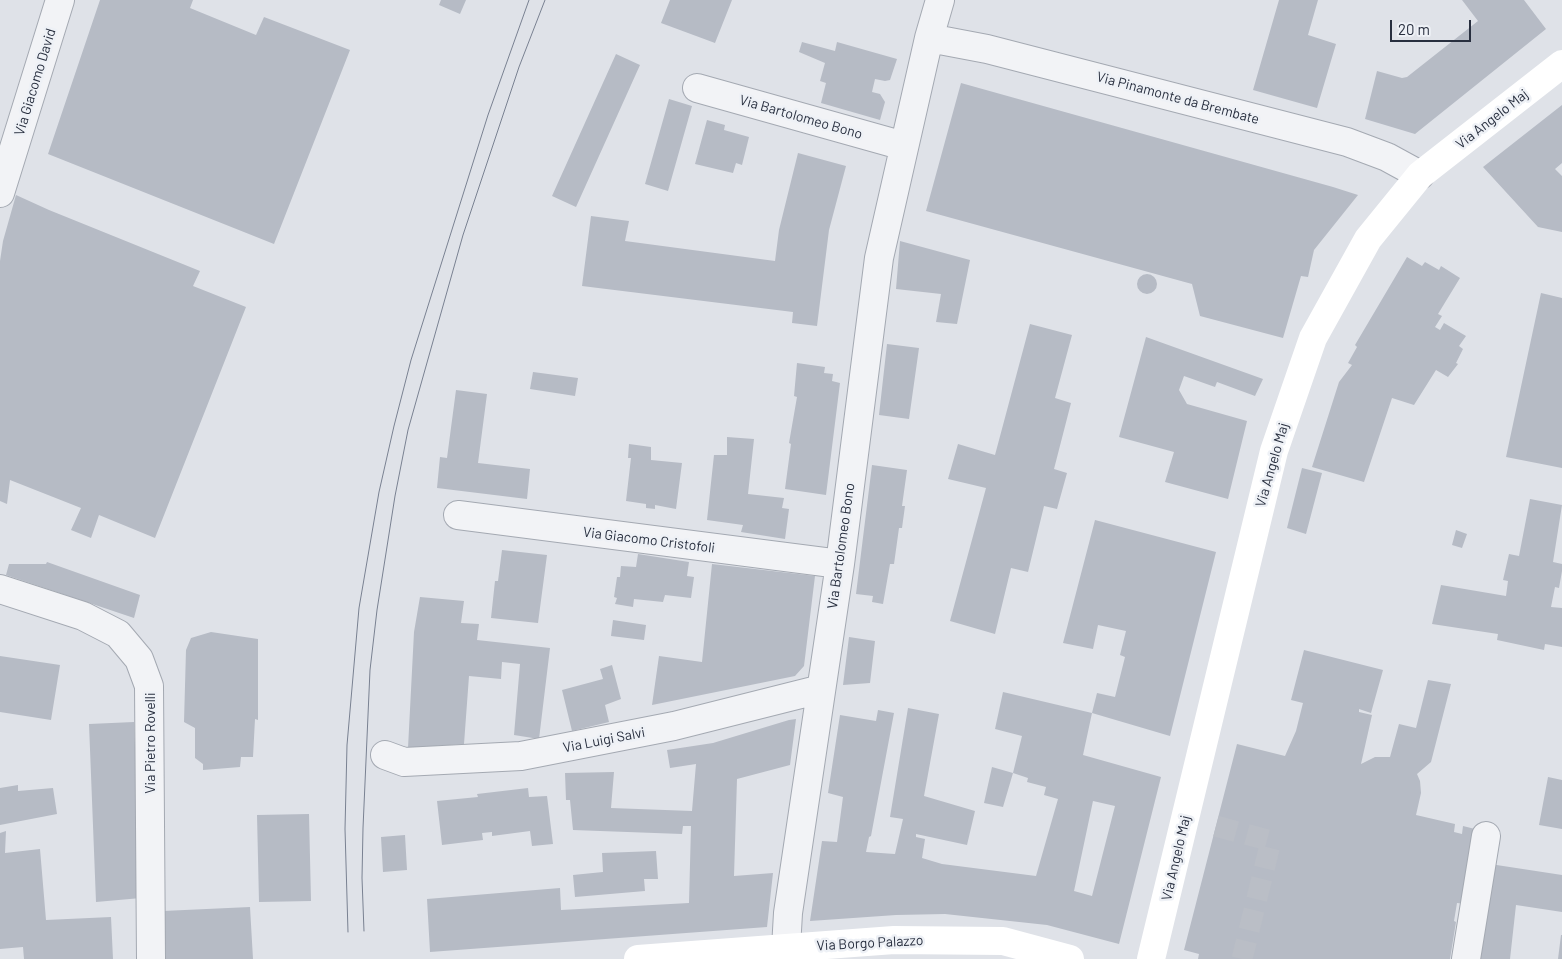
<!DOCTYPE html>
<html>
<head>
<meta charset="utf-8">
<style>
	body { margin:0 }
	#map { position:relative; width:1562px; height:959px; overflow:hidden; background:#dfe2e8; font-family:Barlow,sans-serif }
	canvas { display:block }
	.scale { position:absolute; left:1390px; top:20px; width:81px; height:22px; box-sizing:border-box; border:2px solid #282f3f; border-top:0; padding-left:6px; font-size:15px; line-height:18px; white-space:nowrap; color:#282f3f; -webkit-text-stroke:4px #eef1f6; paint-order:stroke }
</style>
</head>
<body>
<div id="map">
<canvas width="1562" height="959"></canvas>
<div class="scale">20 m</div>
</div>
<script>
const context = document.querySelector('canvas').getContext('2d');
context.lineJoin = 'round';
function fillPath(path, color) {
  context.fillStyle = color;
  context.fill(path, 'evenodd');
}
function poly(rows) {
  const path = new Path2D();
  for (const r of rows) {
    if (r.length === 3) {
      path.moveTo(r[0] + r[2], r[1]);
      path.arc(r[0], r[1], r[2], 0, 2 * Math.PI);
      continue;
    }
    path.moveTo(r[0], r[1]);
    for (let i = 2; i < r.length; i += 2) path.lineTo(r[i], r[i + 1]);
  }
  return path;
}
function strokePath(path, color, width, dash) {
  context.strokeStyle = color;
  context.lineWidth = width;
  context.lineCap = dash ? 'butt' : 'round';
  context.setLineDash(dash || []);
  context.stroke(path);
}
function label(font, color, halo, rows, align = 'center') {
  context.font = font + ' Barlow,sans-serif';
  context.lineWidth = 5;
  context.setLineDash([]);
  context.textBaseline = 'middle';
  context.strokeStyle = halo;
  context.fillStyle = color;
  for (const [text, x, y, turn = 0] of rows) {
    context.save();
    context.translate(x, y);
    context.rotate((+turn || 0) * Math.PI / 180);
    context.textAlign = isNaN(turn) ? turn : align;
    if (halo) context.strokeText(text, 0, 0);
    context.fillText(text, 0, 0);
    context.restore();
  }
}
fillPath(poly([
	[100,0,193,0,190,8,256,35,264,17,350,50,274,244,48,154],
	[441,0,466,0,460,14,439,5],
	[670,0,732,0,715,43,661,23],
	[1279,0,1318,0,1308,35,1336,44,1317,108,1253,90],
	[1462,0,1524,0,1546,29,1415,134,1365,119,1377,71,1402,78,1407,77,1478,21],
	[802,42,835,51,837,42,897,59,890,80,885,81,875,79,872,92,880,94,885,102,880,120,821,103,826,83,820,81,825,63,799,52],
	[616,54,640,65,576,207,552,196],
	[961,83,1333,187,1358,195,1314,250,1308,277,1301,276,1283,338,1200,316,1192,284,926,211],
	[669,99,692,106,668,191,645,184],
	[1562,105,1562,163,1555,169,1562,176,1562,232,1538,227,1483,167],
	[707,120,725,125,724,130,749,137,742,165,736,163,733,173,695,164],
	[798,153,846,166,829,230,817,326,792,323,793,312,582,286,591,216,629,221,625,241,775,261,779,230],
	[16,195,49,210,200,271,193,286,246,307,155,538,99,515,91,538,71,530,81,508,10,480,7,504,0,501,0,261,3,241],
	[900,241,970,260,957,324,936,322,941,294,896,289],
	[1407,257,1422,266,1425,262,1439,270,1441,266,1460,278,1438,314,1442,316,1435,327,1440,330,1444,323,1466,336,1459,346,1463,349,1456,363,1458,364,1448,377,1436,370,1414,405,1392,398,1364,482,1312,467,1339,382,1352,365,1348,363,1357,347,1355,345],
	[1147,284,10],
	[1541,293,1562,298,1562,468,1506,457],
	[1030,324,1072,335,1055,398,1071,403,1054,469,1067,473,1057,509,1044,506,1028,572,1011,568,995,634,950,621,986,488,948,479,958,444,995,455],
	[1146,337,1263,379,1255,396,1217,382,1215,387,1184,376,1179,390,1187,404,1247,421,1228,499,1165,482,1174,452,1119,437],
	[887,344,919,348,909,419,879,415],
	[797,363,825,367,824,373,833,374,832,381,840,383,826,495,785,489,791,444,789,443,797,397,794,396],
	[533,372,578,378,575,396,530,389],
	[456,390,487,394,478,463,530,469,527,499,437,488,440,457,447,458],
	[727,437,754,439,748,494,784,498,782,508,789,509,785,539,741,532,743,525,707,520,714,455,727,455],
	[629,444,651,447,651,460,682,463,676,509,655,505,655,509,646,508,646,504,626,501,631,458,628,458],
	[872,465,907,470,902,506,905,506,902,528,899,528,894,564,890,564,883,604,872,602,873,596,856,594],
	[1302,468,1322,473,1306,534,1287,528],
	[1530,499,1562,505,1553,562,1562,564,1562,571,1559,588,1555,587,1551,607,1562,608,1562,647,1545,644,1544,650,1497,640,1498,634,1432,624,1441,585,1506,596,1508,581,1503,580,1509,554,1519,556],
	[1095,520,1216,552,1170,736,1092,713,1083,755,1161,777,1119,944,1047,925,945,914,896,915,810,921,822,841,837,842,843,797,828,793,840,715,876,721,878,710,894,713,871,836,869,837,866,852,895,854,903,819,890,817,908,708,939,714,924,796,975,811,967,845,916,834,916,837,925,839,922,858,942,864,1036,876,1058,799,1044,795,1046,787,1027,782,1028,778,1013,773,1003,807,984,803,992,767,1013,773,1022,736,995,729,1003,692,1092,713,1097,693,1115,697,1125,657,1120,655,1126,631,1098,625,1093,649,1063,643],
	[1093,801,1115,806,1092,896,1074,891],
	[1456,530,1467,534,1462,548,1452,545],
	[502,550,547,555,538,623,491,618,495,581,498,581],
	[638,554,689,562,687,576,694,577,691,598,665,595,663,602,634,599,633,607,615,604,617,598,614,597,617,577,620,577,621,566,636,567],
	[47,562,140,595,134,618,6,575,9,564,46,564],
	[712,564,815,576,804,666,795,676,652,705,659,656,702,662],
	[420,597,464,601,461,623,479,624,477,640,550,648,539,739,514,735,520,664,502,662,501,679,469,676,464,744,408,748,414,632],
	[613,620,646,625,644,640,611,636],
	[211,632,258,639,258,720,255,719,253,757,241,757,240,767,203,770,203,764,195,758,195,728,184,722,186,650,191,638],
	[849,637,875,641,870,683,843,685],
	[1304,650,1383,670,1371,713,1359,709,1359,712,1372,715,1361,764,1375,757,1390,757,1399,724,1416,728,1428,680,1451,684,1431,762,1417,774,1420,781,1421,793,1416,815,1455,824,1454,832,1462,834,1463,826,1479,830,1466,904,1457,903,1454,921,1456,922,1450,959,1198,959,1199,954,1184,950,1237,744,1285,756,1296,731,1303,703,1291,700],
	[0,656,60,665,51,720,0,712],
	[612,665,621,699,605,705,609,722,572,731,562,690,603,679,600,669],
	[796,719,790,765,737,779,734,876,773,873,767,927,430,952,427,899,560,888,561,910,689,903,691,826,683,826,682,834,573,830,570,800,566,800,565,773,614,772,611,808,692,811,696,764,670,768,667,750,713,743,789,720],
	[134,722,141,898,96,902,89,724],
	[1548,777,1562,780,1562,829,1539,825],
	[18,785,18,791,53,788,57,814,0,825,0,788],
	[528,788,529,797,547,796,553,844,532,846,530,831,492,836,492,832,482,833,483,840,442,845,437,801,478,797,477,794],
	[309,814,311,901,259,902,257,815],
	[6,831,5,853,40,849,46,920,111,917,113,959,24,959,23,947,0,949,0,833],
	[405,835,407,870,383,872,381,837],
	[656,851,658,879,644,879,645,891,575,897,573,875,603,872,602,853],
	[1490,864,1562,875,1562,912,1516,905,1510,959,1480,959],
	[250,907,253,959,166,959,163,911],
	[1561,935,1562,935,1562,959,1558,959]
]), '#b6bbc5');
strokePath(poly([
	[1216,826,1271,841,1242,959]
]), '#babec6', 21, [21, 11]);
const minor = poly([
	[929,38,987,49,1347,142,1387,157,1420,175],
	[697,88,904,146],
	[0,193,60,0],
	[458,515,840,564],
	[0,589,83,616,118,634,139,659,149,686,151,959],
	[385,755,404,762,521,756,674,726,821,689],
	[786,948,788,913,840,564,879,258,929,38,940,0],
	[1466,959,1486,836]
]);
strokePath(minor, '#a4a9b2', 30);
strokePath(minor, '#f2f3f6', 28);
strokePath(poly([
	[638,959,894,940,1003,941,1070,959],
	[1151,959,1274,451,1313,338,1368,239,1420,175,1562,64]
]), '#fff', 28);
strokePath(poly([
	[364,931,362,878,363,828,370,670,377,610,395,496,408,430,463,235,519,67,545,0],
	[348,932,345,829,347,745,359,608,379,492,394,426,411,360,488,115,529,0]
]), '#798191', 1);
label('14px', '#282f3f', '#eef1f6', [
	["Via Giacomo David",35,82,-73],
	["Via Pinamonte da Brembate",1178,98,15],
	["Via Bartolomeo Bono",801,117,16],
	["Via Angelo Maj",1492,119,-38],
	["Via Angelo Maj",1272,465,-74],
	["Via Giacomo Cristofoli",649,540,7],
	["Via Bartolomeo Bono",841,546,-82],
	["Via Luigi Salvi",604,740,-11],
	["Via Pietro Rovelli",150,743,-90],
	["Via Angelo Maj",1176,858,-77],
	["Via Borgo Palazzo",870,943,-3]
]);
</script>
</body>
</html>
